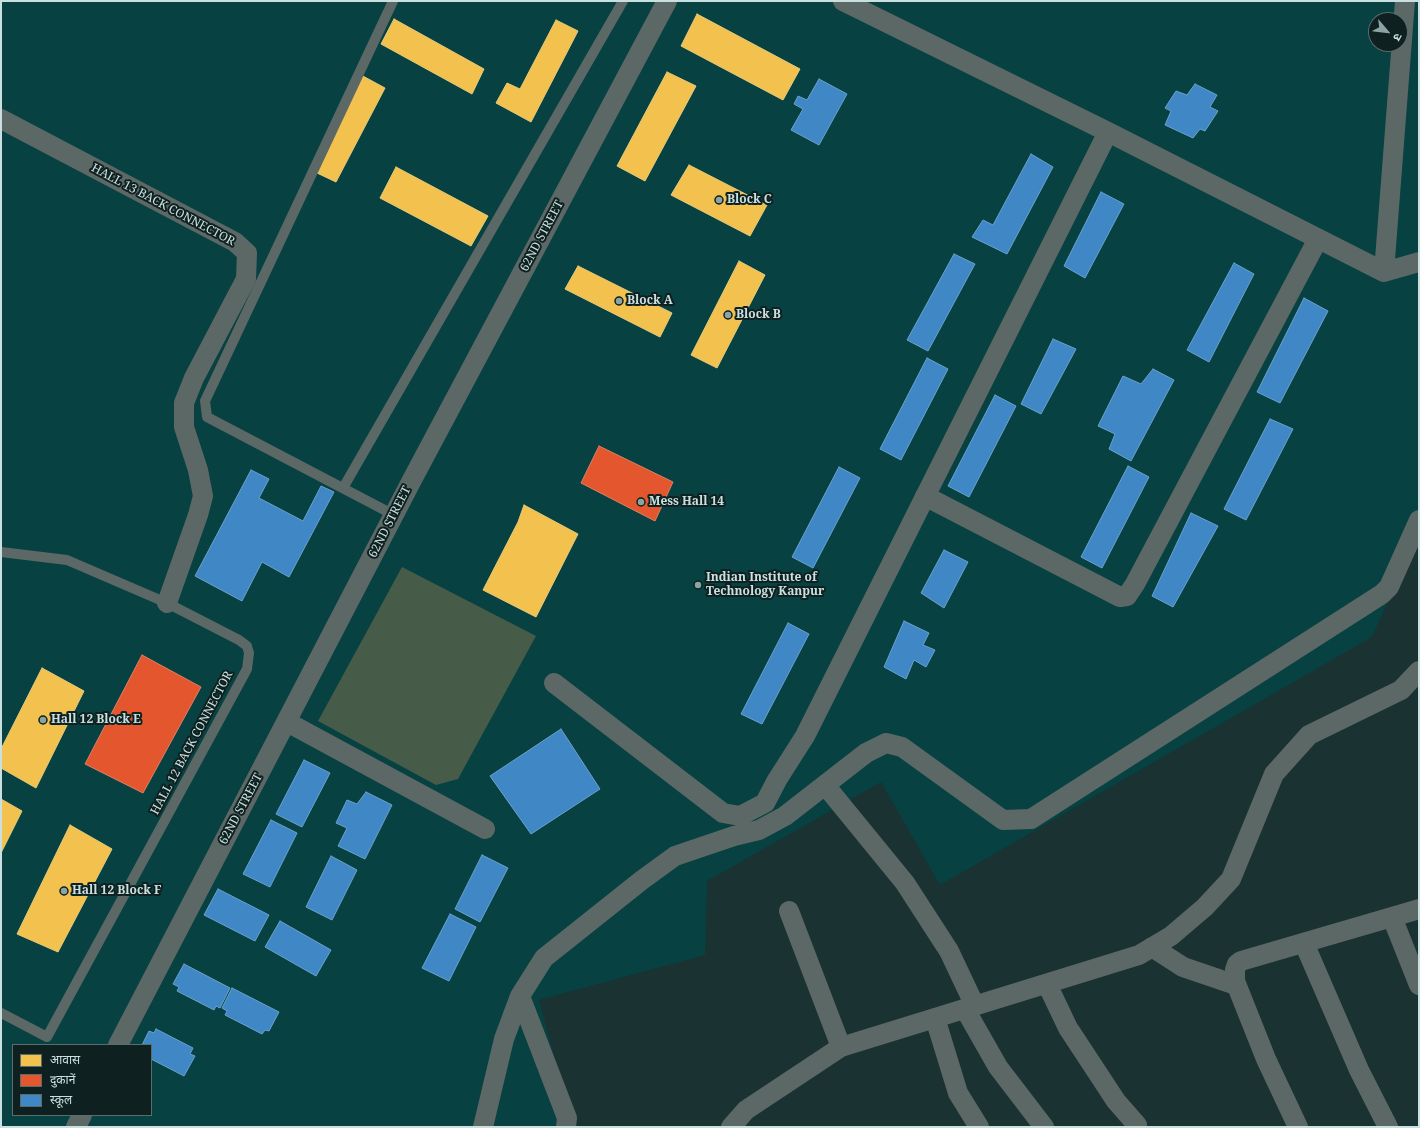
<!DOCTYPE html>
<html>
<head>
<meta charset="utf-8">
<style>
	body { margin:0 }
	#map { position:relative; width:1420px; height:1128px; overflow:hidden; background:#1a3232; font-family:"Noto Serif","Noto Sans Devanagari",serif }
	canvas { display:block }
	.frame { position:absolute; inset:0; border:2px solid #cae0e0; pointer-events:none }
	.legend { position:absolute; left:12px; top:1044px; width:140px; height:72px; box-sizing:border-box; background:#0e201f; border:1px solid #596d6c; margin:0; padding:5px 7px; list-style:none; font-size:12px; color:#cae0e0 }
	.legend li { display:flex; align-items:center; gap:8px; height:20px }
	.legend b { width:20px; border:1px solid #596d6c }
	.north { position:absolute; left:1368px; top:12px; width:40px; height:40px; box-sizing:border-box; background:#0e201f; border:1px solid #596d6c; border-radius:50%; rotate:118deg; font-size:11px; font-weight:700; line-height:16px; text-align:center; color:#cae0e0 }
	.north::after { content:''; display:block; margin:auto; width:14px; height:18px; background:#8ca3a3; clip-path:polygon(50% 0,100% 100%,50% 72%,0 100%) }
</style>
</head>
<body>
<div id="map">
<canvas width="1420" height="1128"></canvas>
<div class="frame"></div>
<ul class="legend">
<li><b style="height:11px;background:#f2c14e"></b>आवास</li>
<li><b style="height:11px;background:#e4572e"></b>दुकानें</li>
<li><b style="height:11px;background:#3f88c5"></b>स्कूल</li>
</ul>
<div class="north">उ</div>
</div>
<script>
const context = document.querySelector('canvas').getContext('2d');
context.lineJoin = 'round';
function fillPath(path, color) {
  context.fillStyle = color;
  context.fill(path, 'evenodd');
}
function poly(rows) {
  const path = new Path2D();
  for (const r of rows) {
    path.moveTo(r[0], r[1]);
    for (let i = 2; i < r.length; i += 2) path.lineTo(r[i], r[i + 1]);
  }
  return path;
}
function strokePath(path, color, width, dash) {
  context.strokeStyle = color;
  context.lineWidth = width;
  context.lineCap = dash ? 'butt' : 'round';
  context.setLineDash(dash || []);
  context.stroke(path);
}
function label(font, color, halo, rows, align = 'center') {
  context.font = font + ' "Noto Serif",serif';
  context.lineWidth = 4;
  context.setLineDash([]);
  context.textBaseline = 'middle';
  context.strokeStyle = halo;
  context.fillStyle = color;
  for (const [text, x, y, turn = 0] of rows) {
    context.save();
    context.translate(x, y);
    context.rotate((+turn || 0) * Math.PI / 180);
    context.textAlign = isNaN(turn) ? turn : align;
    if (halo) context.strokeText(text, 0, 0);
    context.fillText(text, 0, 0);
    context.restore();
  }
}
fillPath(poly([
	[1,1,1419,1,1419,534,1372,637,940,885,881,782,707,881,705,955,539,1000,572,1123,566,1127,1,1127],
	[1376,20,1400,20,1400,44,1376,44],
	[13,1045,151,1045,151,1115,13,1115]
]), '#074141');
fillPath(poly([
	[402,567,536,636,458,779,436,785,318,721]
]), '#475c48');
const homes = poly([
	[697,14,800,69,783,100,681,46,697,14],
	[394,19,484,69,472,94,381,44,394,19],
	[556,20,578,31,531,122,496,103,507,83,520,89,556,20],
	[667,72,696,86,645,181,617,166,667,72],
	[361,75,385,88,336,182,317,173,361,75],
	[689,165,767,205,750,236,671,195,689,165],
	[396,167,488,216,471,246,380,198,396,167],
	[739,261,765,275,717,368,691,355,739,261],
	[578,266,672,313,660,337,565,289,578,266],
	[524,505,578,534,536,617,483,590,518,522,524,505],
	[42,668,84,691,36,788,1,768,1,749,42,668],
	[1,799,22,811,1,853,1,799],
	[70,825,112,849,58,952,17,934,70,825]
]);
fillPath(homes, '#f2c14e');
strokePath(homes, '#e6ca7a', 1);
const shops = poly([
	[599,446,673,482,655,521,581,483,599,446],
	[142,655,201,687,143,793,85,764,142,655]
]);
fillPath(shops, '#e4572e');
strokePath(shops, '#dc8063', 1);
const schools = poly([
	[819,79,847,94,819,145,791,130,803,109,794,104,798,96,807,100,819,79],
	[1195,84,1217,95,1210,107,1218,111,1205,131,1200,129,1193,138,1165,125,1171,111,1165,108,1176,91,1187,95,1195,84],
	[1031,154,1053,167,1007,254,972,237,983,220,993,225,1031,154],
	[1101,192,1124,204,1085,278,1064,266,1101,192],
	[954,254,975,264,928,351,907,340,954,254],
	[1234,263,1254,274,1209,362,1187,350,1234,263],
	[1304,298,1328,311,1280,403,1257,392,1304,298],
	[1053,339,1076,349,1041,414,1021,404,1053,339],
	[927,358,948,369,901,460,880,449,927,358],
	[1153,369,1174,380,1131,461,1109,449,1115,434,1098,426,1123,376,1141,384,1153,369],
	[995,395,1016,406,969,497,948,486,995,395],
	[1270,419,1293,429,1246,520,1224,509,1270,419],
	[1128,466,1149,477,1102,568,1081,557,1128,466],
	[839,467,860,478,813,568,792,557,839,467],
	[251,470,269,479,259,498,303,521,321,486,334,492,289,577,262,562,242,601,195,576,251,470],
	[1191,513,1218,526,1173,607,1152,596,1191,513],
	[944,550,968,562,944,608,921,593,944,550],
	[904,621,929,633,923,645,935,650,926,667,914,660,906,679,884,667,904,621],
	[788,623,809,634,762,724,741,714,788,623],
	[561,729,600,789,531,834,490,776,561,729],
	[304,760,330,773,302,827,276,814,304,760],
	[366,792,392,805,365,859,338,846,347,828,336,823,347,800,357,804,366,792],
	[271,820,297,833,270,887,243,874,271,820],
	[482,855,508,868,480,922,455,909,482,855],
	[331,856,357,870,332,920,306,907,331,856],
	[218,889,269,915,255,941,204,915,218,889],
	[450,914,476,927,449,981,422,968,450,914],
	[280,921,331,950,316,976,265,947,280,921],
	[184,964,230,988,220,1008,216,1006,214,1010,177,991,179,987,173,984,184,964],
	[232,988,279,1012,269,1031,265,1030,262,1034,225,1015,227,1011,222,1008,232,988],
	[156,1029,193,1048,190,1054,195,1056,184,1076,151,1059,151,1045,142,1045,149,1031,154,1033,156,1029]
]);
fillPath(schools, '#3f88c5');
strokePath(schools, '#69a2cd', 1);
strokePath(poly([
	[393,1,205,401,207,417,394,515],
	[343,488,623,1],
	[1,552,67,560,167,603,239,640,247,646,249,653,247,669,47,1037,1,1013]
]), '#5c6865', 10);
strokePath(poly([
	[843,1,1108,132,1384,272,1419,262],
	[1,119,235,242,247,253,246,279,194,378,184,403,184,427,198,470,203,496,198,515,167,603],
	[1384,272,1405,1],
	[925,496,1120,597,1127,596,1135,584,1318,239],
	[554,683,723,813,740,816,765,803,777,780,805,736,1108,132],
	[287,722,485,829],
	[825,785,905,883,949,951,975,1006],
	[789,911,841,1047,1139,955,1171,936,1205,907,1231,879,1274,774,1309,735,1401,690,1419,671],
	[1392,917,1419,985],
	[1304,943,1359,1070,1388,1127],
	[1152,947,1183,967,1230,983,1235,981],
	[1047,984,1068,1028,1116,1101,1137,1125],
	[520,996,567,1118,566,1127],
	[965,1009,998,1067,1044,1127],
	[935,1018,958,1093,979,1127],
	[118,1045,413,478,667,1],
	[76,1127,82,1115],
	[483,1127,504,1039,520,996,544,958,642,880,675,856,734,836,759,830,785,816,866,753,886,743,902,747,1003,820,1031,819,1382,594,1389,587,1419,520],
	[731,1127,746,1110,841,1047],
	[1298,1127,1266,1059,1235,981,1235,970,1237,964,1241,961,1419,909]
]), '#5c6865', 20);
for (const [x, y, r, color] of [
	[719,200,4,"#8ca3a3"],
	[619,301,4,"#8ca3a3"],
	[728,315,4,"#8ca3a3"],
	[641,502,4,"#8ca3a3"],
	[698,585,4,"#8ca3a3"],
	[43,720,4,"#8ca3a3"],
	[64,891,4,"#8ca3a3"]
]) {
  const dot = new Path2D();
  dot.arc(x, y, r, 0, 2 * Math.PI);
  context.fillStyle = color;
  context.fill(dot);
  strokePath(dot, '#0e201f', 1.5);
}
label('bold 12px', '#cae0e0', '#0e201f', [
	["Block C",727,200],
	["Block A",627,301],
	["Block B",736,315],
	["Mess Hall 14",649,502],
	["Indian Institute of",706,578],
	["Technology Kanpur",706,592],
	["Hall 12 Block E",51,720],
	["Hall 12 Block F",72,891]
], 'left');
label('12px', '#cae0e0', '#0e201f', [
	["HALL 13 BACK CONNECTOR",163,205,28],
	["62ND STREET",542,236,-62],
	["62ND STREET",390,522,-63],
	["HALL 12 BACK CONNECTOR",192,743,-62],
	["62ND STREET",241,809,-62]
]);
</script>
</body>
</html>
